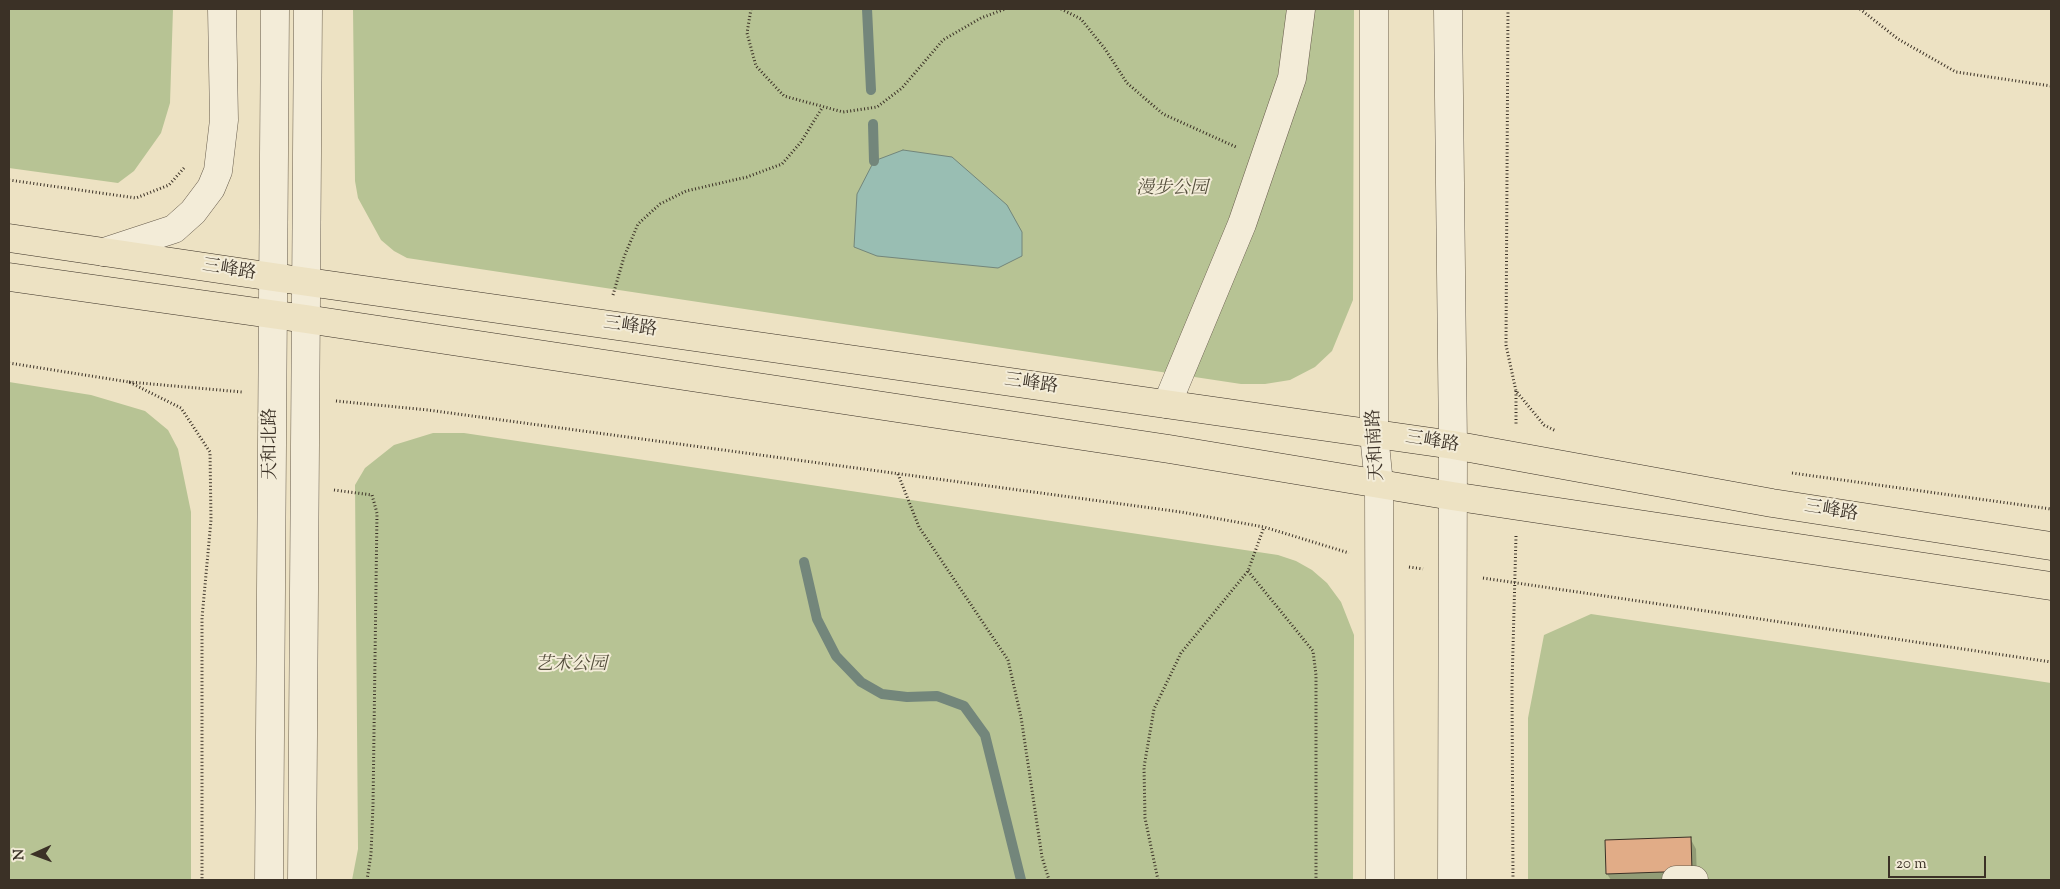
<!DOCTYPE html>
<html>
<head>
<meta charset="utf-8">
<style>
	body { margin:0 }
	#map { position:relative; width:2060px; height:889px; overflow:hidden; background:#ede2c3; font-family:"Sorts Mill Goudy",serif }
	canvas { display:block }
	.frame { position:absolute; inset:0; border:10px solid #3b3126; pointer-events:none }
	.north { position:absolute; left:10px; top:829px; width:50px; height:50px; -webkit-text-stroke:4px #f3ecd8; paint-order:stroke; rotate:268deg; font-size:14px; font-weight:700; line-height:20px; text-align:center; color:#3b3126 }
	.north::after { content:''; display:block; margin:auto; width:18px; height:22px; background:#3b3126; clip-path:polygon(50% 0,100% 100%,50% 72%,0 100%) }
	.scale { position:absolute; left:1888px; top:856px; width:98px; height:22px; box-sizing:border-box; border:2px solid #3b3126; border-top:0; padding-left:6px; font-size:15px; line-height:18px; white-space:nowrap; color:#3b3126; -webkit-text-stroke:4px #f3ecd8; paint-order:stroke }
</style>
</head>
<body>
<div id="map">
<canvas width="2060" height="889"></canvas>
<div class="frame"></div>
<div class="north">N</div>
<div class="scale">20 m</div>
</div>
<script>
const context = document.querySelector('canvas').getContext('2d');
context.lineJoin = 'round';
function fillPath(path, color) {
  context.fillStyle = color;
  context.fill(path, 'evenodd');
}
function poly(rows) {
  const path = new Path2D();
  for (const r of rows) {
    path.moveTo(r[0], r[1]);
    for (let i = 2; i < r.length; i += 2) path.lineTo(r[i], r[i + 1]);
  }
  return path;
}
function strokePath(path, color, width, dash) {
  context.strokeStyle = color;
  context.lineWidth = width;
  context.lineCap = dash ? 'butt' : 'round';
  context.setLineDash(dash || []);
  context.stroke(path);
}
function label(font, color, halo, rows, align = 'center') {
  context.font = font + ' "Sorts Mill Goudy","Noto Serif SC",serif';
  context.lineWidth = 4;
  context.setLineDash([]);
  context.textBaseline = 'middle';
  context.strokeStyle = halo;
  context.fillStyle = color;
  for (const [text, x, y, turn = 0] of rows) {
    context.save();
    context.translate(x, y);
    context.rotate((+turn || 0) * Math.PI / 180);
    context.textAlign = isNaN(turn) ? turn : align;
    if (halo) context.strokeText(text, 0, 0);
    context.fillText(text, 0, 0);
    context.restore();
  }
}
fillPath(poly([
	[9,9,173,9,170,103,161,133,134,171,118,183,9,168],
	[353,9,1354,9,1353,300,1332,351,1315,367,1290,380,1265,384,1241,384,407,258,394,251,381,240,358,198,355,181],
	[9,382,91,395,145,411,168,430,178,449,191,512,191,880,9,880],
	[433,433,464,433,1278,555,1296,561,1312,570,1327,583,1341,602,1354,635,1353,880,352,880,358,849,355,485,365,468,394,445],
	[1591,614,2051,683,2051,880,1528,880,1528,718,1544,635]
]), '#b7c394');
const water = poly([
	[903,150,952,157,1007,205,1022,232,1022,256,998,268,877,256,854,247,857,194,874,161,903,150]
]);
fillPath(water, '#99beb3');
strokePath(water, '#73867b', 1);
fillPath(poly([
	[1690,838,1696,849,1697,880,1611,880,1607,874]
]), '#0003');
strokePath(poly([
	[867,9,871,90],
	[873,124,874,161],
	[804,562,817,619,836,656,861,682,882,694,907,697,937,696,964,706,985,735,1021,880]
]), '#73867b', 10);
const building = poly([
	[1691,837,1692,871,1606,874,1605,840,1691,837]
]);
fillPath(building, '#e1ac87');
strokePath(building, '#3b3126', 1);
const minor = poly([
	[1374,9,1374,434,1379,484,1380,880],
	[1448,9,1453,445,1452,880],
	[104,252,174,229,193,212,211,188,218,171,224,120,222,9],
	[1167,404,1242,224,1292,78,1301,9],
	[269,880,275,9],
	[302,880,308,9],
	[1676,880,1694,880]
]);
const major = poly([
	[9,238,273,277,1453,445,1772,503,2051,546],
	[9,277,306,319,1169,449,1452,496,2051,586]
]);
strokePath(minor, '#685d4d', 29);
strokePath(major, '#3b3126', 29);
strokePath(poly([
	[751,9,747,33,756,66,784,96,843,112,877,107,902,88,943,40,981,18,1005,9],
	[1061,9,1081,19,1105,49,1127,83,1163,114,1236,147],
	[1508,9,1506,345,1516,391,1544,425,1556,431],
	[1860,9,1898,39,1956,72,2051,86],
	[9,180,136,198,169,185,184,168],
	[613,295,624,257,638,224,660,204,686,191,747,177,782,164,801,142,822,108],
	[9,363,129,382,181,408,210,452,211,520,202,618,202,880],
	[129,382,242,392],
	[1516,391,1516,425],
	[336,401,428,410,1181,512,1264,527,1349,553],
	[1792,473,2051,509],
	[898,474,919,527,1008,660,1021,717,1042,857,1049,880],
	[334,490,372,495,377,513,373,805,371,854,367,880],
	[1409,567,1423,569],
	[1248,571,1313,651,1316,675,1316,880],
	[1483,578,2051,662],
	[1158,880,1145,818,1144,767,1154,709,1181,653,1248,571,1264,527],
	[1513,880,1512,685,1516,536]
]), '#3b3126', 3, [1, 2.5]);
strokePath(minor, '#f3ecd8', 28);
strokePath(major, '#ede2c3', 28);
label('italic 18px', '#544e3c', '#f3ecd8', [
	["漫步公园",1172,190],
	["艺术公园",571,666]
]);
label('18px', '#3b3126', '#f3ecd8', [
	["三峰路",229,271,9],
	["三峰路",630,328,8],
	["三峰路",1031,385,8],
	["三峰路",1432,443,9],
	["天和北路",272,444,-90],
	["天和南路",1377,445,-93],
	["三峰路",1831,512,9]
]);
</script>
</body>
</html>
